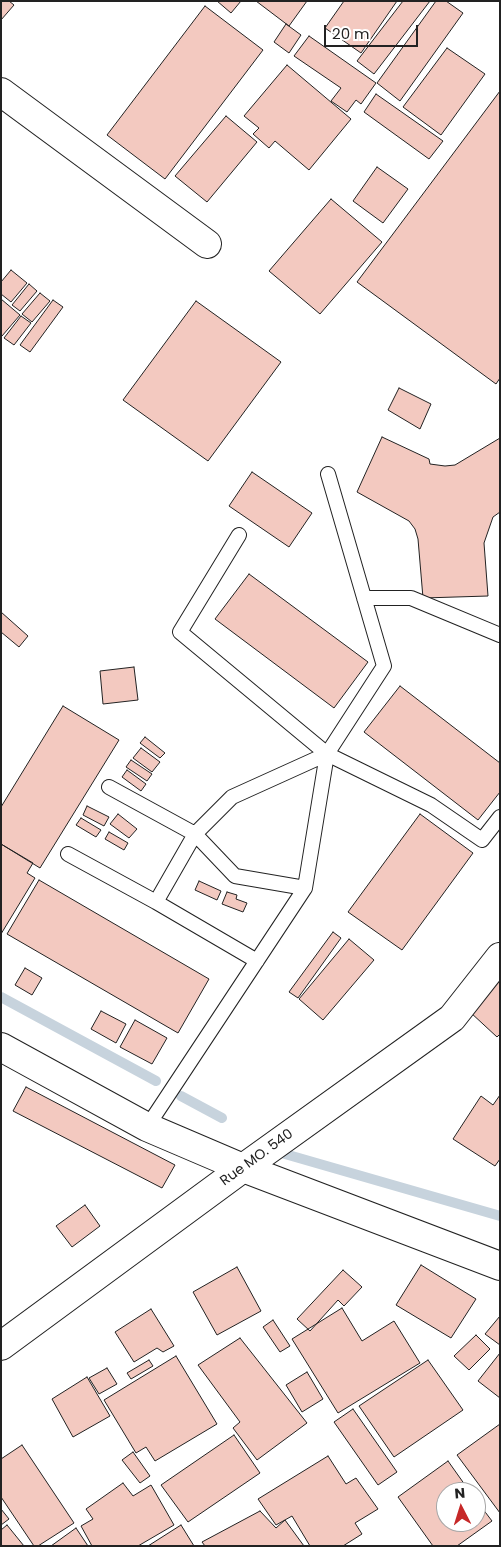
<!DOCTYPE html>
<html>
<head>
<meta charset="utf-8">
<style>
	body { margin:0 }
	#map { position:relative; width:501px; height:1547px; overflow:hidden; background:#fff; font-family:Poppins,sans-serif }
	canvas { display:block }
	.frame { position:absolute; inset:0; border:2px solid #222; pointer-events:none }
	.north { position:absolute; left:436px; top:1482px; width:50px; height:50px; box-sizing:border-box; background:#fff; border:1px solid #a7a7a7; border-radius:50%; rotate:355deg; font-size:14px; font-weight:700; line-height:20px; text-align:center; color:#222 }
	.north::after { content:''; display:block; margin:auto; width:18px; height:22px; background:#c62828; clip-path:polygon(50% 0,100% 100%,50% 72%,0 100%) }
	.scale { position:absolute; left:324px; top:25px; width:94px; height:22px; box-sizing:border-box; border:2px solid #222; border-top:0; padding-left:6px; font-size:15px; line-height:18px; white-space:nowrap; color:#222; -webkit-text-stroke:4px #fff; paint-order:stroke }
</style>
</head>
<body>
<div id="map">
<canvas width="501" height="1547"></canvas>
<div class="frame"></div>
<div class="north">N</div>
<div class="scale">20 m</div>
</div>
<script>
const context = document.querySelector('canvas').getContext('2d');
context.lineJoin = 'round';
function poly(rows) {
  const path = new Path2D();
  for (const r of rows) {
    path.moveTo(r[0], r[1]);
    for (let i = 2; i < r.length; i += 2) path.lineTo(r[i], r[i + 1]);
  }
  return path;
}
function strokePath(path, color, width, dash) {
  context.strokeStyle = color;
  context.lineWidth = width;
  context.lineCap = dash ? 'butt' : 'round';
  context.setLineDash(dash || []);
  context.stroke(path);
}
function fillPath(path, color) {
  context.fillStyle = color;
  context.fill(path, 'evenodd');
}
function label(font, color, halo, rows, align = 'center') {
  context.font = font + ' Poppins,sans-serif';
  context.lineWidth = 4;
  context.setLineDash([]);
  context.textBaseline = 'middle';
  context.strokeStyle = halo;
  context.fillStyle = color;
  for (const [text, x, y, turn = 0] of rows) {
    context.save();
    context.translate(x, y);
    context.rotate((+turn || 0) * Math.PI / 180);
    context.textAlign = isNaN(turn) ? turn : align;
    if (halo) context.strokeText(text, 0, 0);
    context.fillText(text, 0, 0);
    context.restore();
  }
}
strokePath(poly([
	[1,997,156,1081],
	[181,1096,222,1118],
	[285,1154,500,1216]
]), '#c7d3dd', 10);
const building = poly([
	[1,1,9,1,14,5,1,20,1,1],
	[217,1,241,1,231,13,217,1],
	[256,1,307,1,289,26,256,1],
	[344,1,397,1,361,53,325,28,344,1],
	[403,1,430,1,374,74,357,61,403,1],
	[436,1,446,1,463,13,400,101,377,83,436,1],
	[205,6,263,50,165,179,107,135,205,6],
	[286,24,301,35,289,53,274,42,286,24],
	[309,36,376,83,361,104,356,100,347,112,331,101,341,88,294,56,309,36],
	[447,48,485,74,441,135,403,107,447,48],
	[287,65,351,119,309,170,275,141,269,148,253,134,259,128,244,116,287,65],
	[500,91,500,378,496,384,357,282,500,91],
	[376,94,443,141,429,159,364,112,376,94],
	[226,116,257,142,207,202,175,176,226,116],
	[377,167,408,189,383,223,353,201,377,167],
	[331,199,382,242,320,314,269,271,331,199],
	[11,270,27,283,11,302,1,294,1,282,11,270],
	[29,284,37,291,20,311,12,305,29,284],
	[40,293,50,301,32,322,22,314,40,293],
	[1,299,20,315,2,336,1,335,1,299],
	[53,300,63,307,30,352,20,345,53,300],
	[196,301,281,362,208,461,123,400,196,301],
	[21,316,31,323,14,345,4,338,21,316],
	[399,388,431,404,420,429,388,410,399,388],
	[382,437,429,459,430,464,445,466,455,465,500,438,500,512,493,517,484,543,488,596,423,598,418,539,415,529,409,521,357,492,382,437],
	[252,472,312,513,289,547,229,506,252,472],
	[249,574,368,662,334,708,215,619,249,574],
	[1,612,28,636,19,647,1,632,1,612],
	[134,667,138,700,103,704,100,671,134,667],
	[400,686,500,763,500,792,478,820,364,732,400,686],
	[63,706,119,740,40,868,1,844,1,807,63,706],
	[145,737,165,753,160,758,140,743,145,737],
	[141,748,160,762,152,772,133,758,141,748],
	[131,760,152,774,147,781,126,767,131,760],
	[127,770,146,784,141,791,122,777,127,770],
	[87,806,109,817,104,826,83,815,87,806],
	[118,814,137,829,129,838,110,824,118,814],
	[420,814,473,853,402,950,348,912,420,814],
	[81,818,101,830,96,837,76,825,81,818],
	[109,832,128,843,124,850,105,839,109,832],
	[1,844,33,863,27,873,35,878,1,934,1,844],
	[39,880,209,979,178,1033,7,934,39,880],
	[199,881,221,891,217,900,195,890,199,881],
	[227,892,237,895,236,899,247,903,243,912,222,904,227,892],
	[333,932,341,938,298,998,289,992,333,932],
	[349,939,374,960,323,1020,299,999,349,939],
	[25,968,42,978,32,995,15,985,25,968],
	[500,980,500,1034,497,1037,470,1012,500,980],
	[101,1011,126,1024,116,1043,91,1029,101,1011],
	[135,1020,167,1038,152,1064,120,1047,135,1020],
	[26,1087,175,1165,162,1188,13,1111,26,1087],
	[500,1095,500,1159,495,1166,453,1139,481,1096,493,1105,500,1095],
	[85,1205,100,1226,72,1247,56,1226,85,1205],
	[421,1265,476,1299,451,1338,396,1305,421,1265],
	[237,1267,261,1311,217,1335,193,1292,237,1267],
	[343,1270,362,1287,344,1306,338,1300,310,1331,297,1319,343,1270],
	[342,1308,362,1341,394,1321,420,1363,338,1413,292,1339,342,1308],
	[151,1309,174,1346,163,1352,157,1348,134,1362,115,1332,151,1309],
	[500,1316,500,1345,485,1334,500,1316],
	[273,1320,290,1346,280,1352,263,1327,273,1320],
	[476,1335,490,1349,469,1370,454,1356,476,1335],
	[240,1338,307,1423,257,1460,233,1428,240,1422,198,1365,240,1338],
	[500,1353,500,1398,478,1381,500,1353],
	[176,1356,217,1424,155,1461,146,1447,136,1453,104,1400,176,1356],
	[149,1360,153,1366,131,1379,127,1373,149,1360],
	[428,1360,463,1410,394,1457,359,1406,428,1360],
	[107,1368,117,1384,99,1394,89,1378,107,1368],
	[307,1372,323,1399,302,1412,286,1385,307,1372],
	[87,1377,110,1416,73,1437,52,1399,87,1377],
	[353,1409,397,1472,378,1485,334,1422,353,1409],
	[500,1424,500,1513,457,1455,500,1424],
	[234,1435,260,1473,188,1522,161,1485,234,1435],
	[22,1445,74,1523,38,1546,34,1546,1,1497,1,1459,22,1445],
	[133,1452,150,1476,140,1483,122,1460,133,1452],
	[328,1456,346,1484,356,1478,378,1509,355,1523,362,1534,343,1546,310,1546,292,1516,276,1525,258,1499,328,1456],
	[448,1461,470,1492,446,1492,446,1522,476,1522,476,1500,492,1521,457,1546,433,1546,398,1497,448,1461],
	[123,1483,133,1496,151,1485,174,1525,138,1546,92,1546,81,1526,93,1519,86,1509,123,1483],
	[1,1509,9,1519,1,1525,1,1509],
	[260,1511,276,1528,285,1520,304,1546,205,1546,202,1542,260,1511],
	[7,1525,24,1546,1,1546,1,1530,7,1525],
	[181,1525,194,1546,148,1546,181,1525],
	[76,1528,88,1546,51,1546,76,1528]
]);
fillPath(building, '#f3c9c0');
strokePath(building, '#222', 1);
const service = poly([
	[364,598,411,598,500,635],
	[327,754,431,805,482,840,500,817],
	[109,787,195,834,235,876,305,888],
	[68,854,156,902],
	[257,961,156,902,195,834,232,797,327,754,384,666,328,474],
	[147,1127,305,888,327,754,180,632,239,535]
]);
const minor = poly([
	[1,92,207,244],
	[1,1346,243,1168,452,1018,500,957]
]);
const tertiary = poly([
	[1,1047,147,1127,243,1168,500,1266]
]);
strokePath(service, '#222', 16);
strokePath(minor, '#222', 30);
strokePath(tertiary, '#222', 30);
strokePath(service, '#fff', 14);
strokePath(minor, '#fff', 28);
strokePath(tertiary, '#fff', 28);
label('14px', '#222', '#fff', [
	["Rue MO. 540",257,1158,-36]
]);
</script>
</body>
</html>
